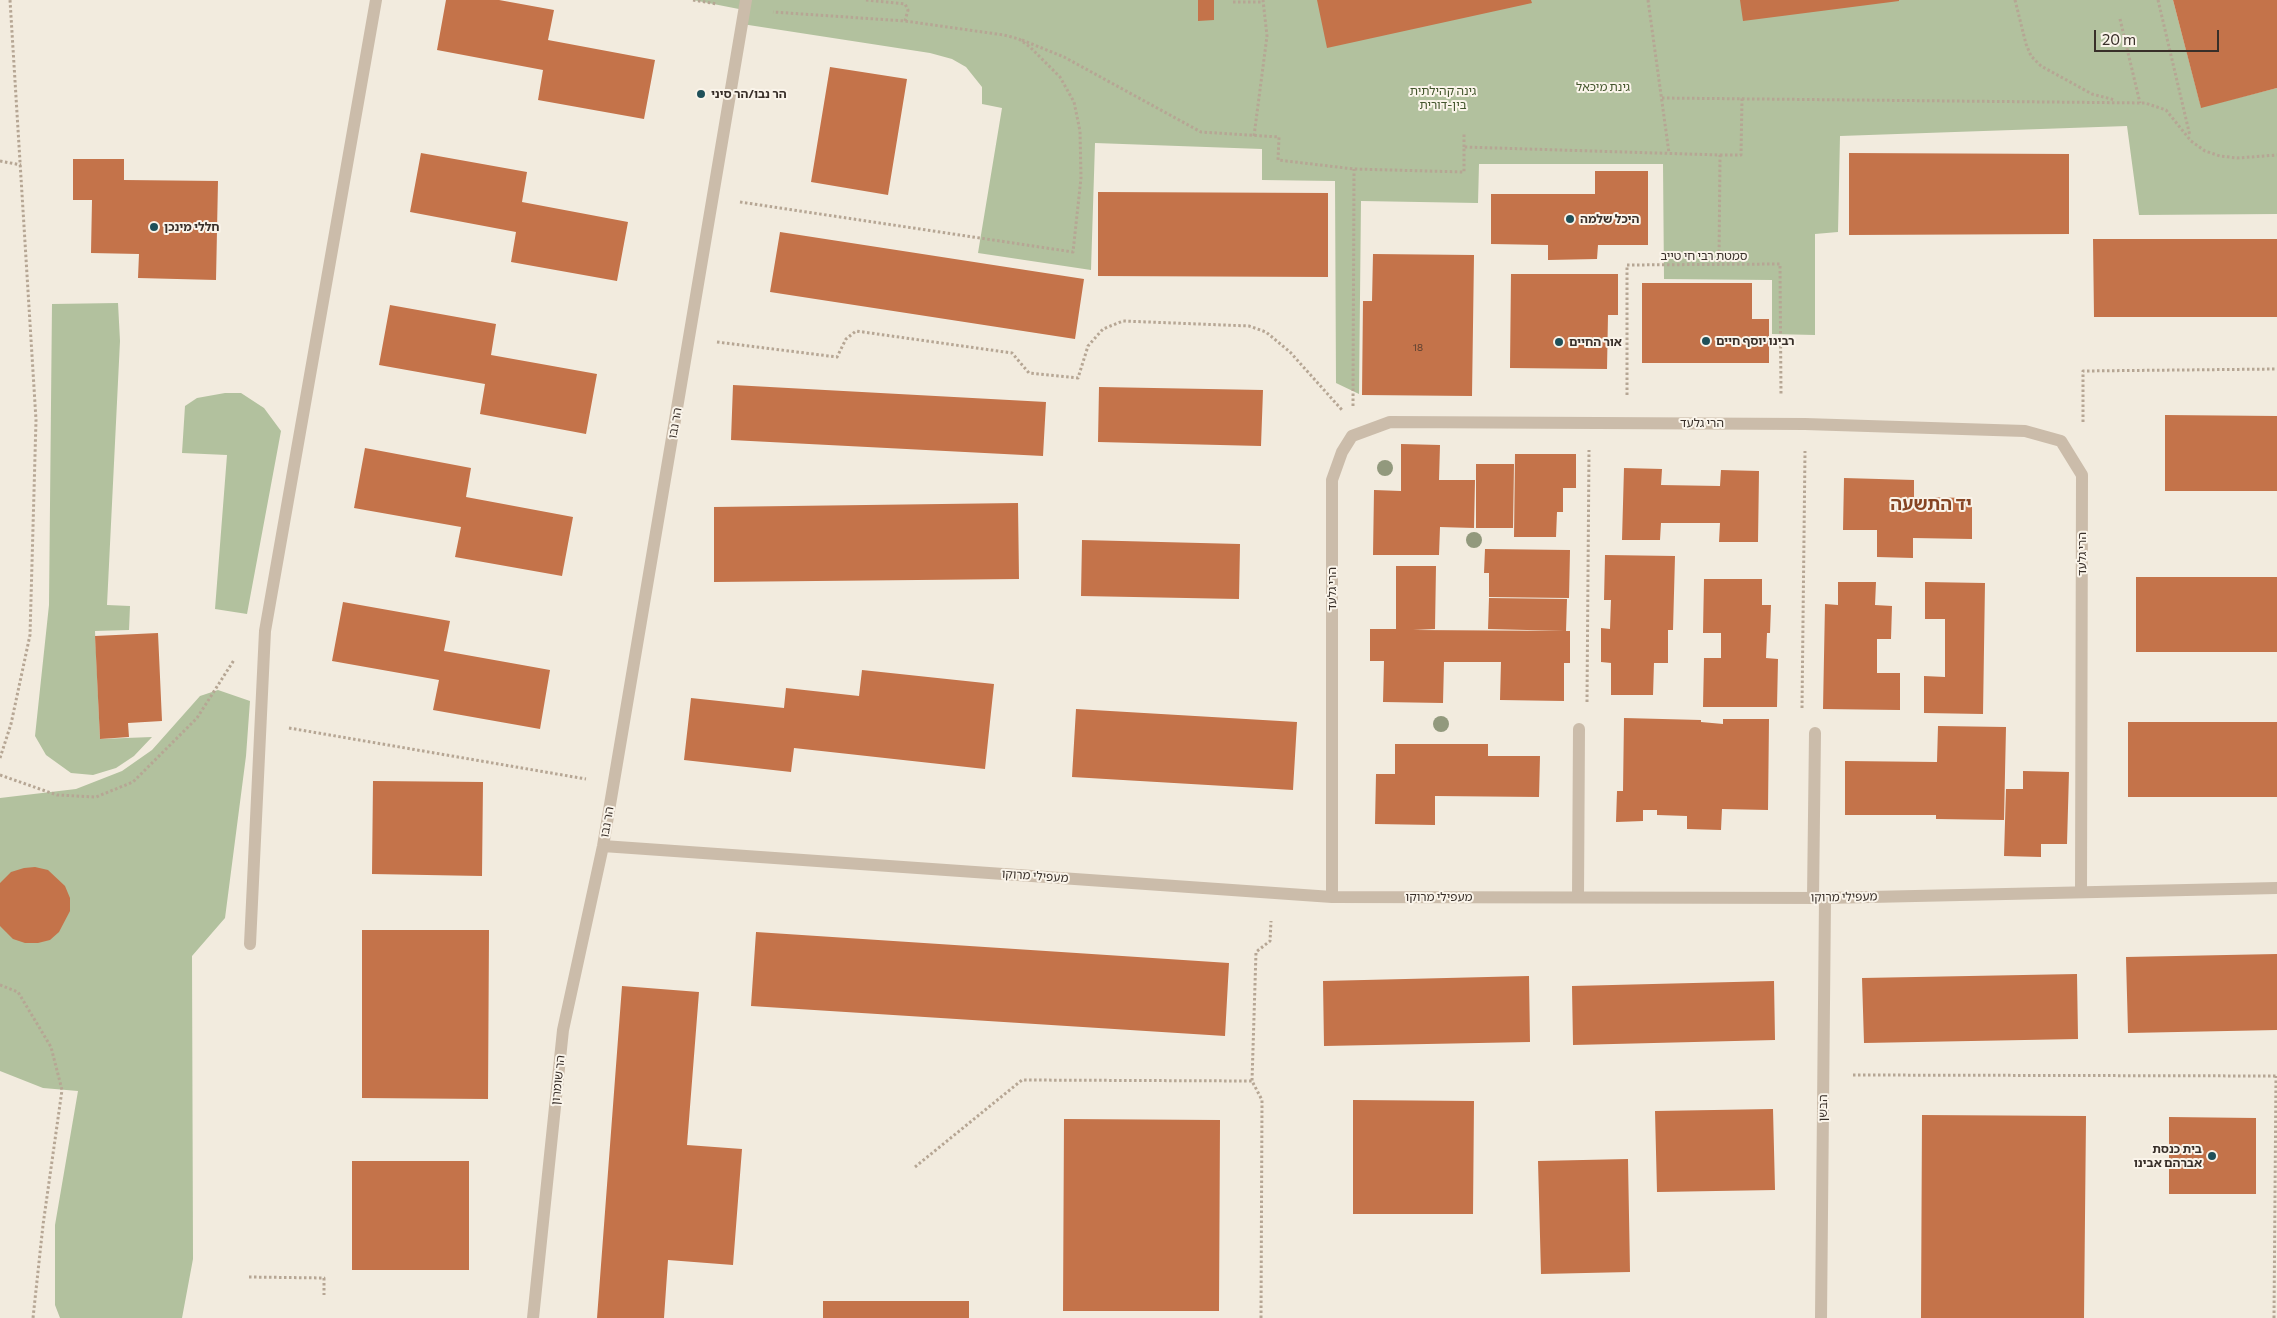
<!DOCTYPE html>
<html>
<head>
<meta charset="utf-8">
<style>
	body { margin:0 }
	#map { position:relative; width:2277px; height:1318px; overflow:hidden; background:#f2ebde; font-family:Commissioner,sans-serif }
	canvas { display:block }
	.scale { position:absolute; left:2094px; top:30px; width:125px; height:22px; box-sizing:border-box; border:2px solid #382f29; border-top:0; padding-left:6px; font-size:15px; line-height:18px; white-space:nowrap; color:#382f29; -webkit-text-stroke:4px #faf4ea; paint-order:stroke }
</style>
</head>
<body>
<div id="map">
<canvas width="2277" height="1318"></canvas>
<div class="scale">20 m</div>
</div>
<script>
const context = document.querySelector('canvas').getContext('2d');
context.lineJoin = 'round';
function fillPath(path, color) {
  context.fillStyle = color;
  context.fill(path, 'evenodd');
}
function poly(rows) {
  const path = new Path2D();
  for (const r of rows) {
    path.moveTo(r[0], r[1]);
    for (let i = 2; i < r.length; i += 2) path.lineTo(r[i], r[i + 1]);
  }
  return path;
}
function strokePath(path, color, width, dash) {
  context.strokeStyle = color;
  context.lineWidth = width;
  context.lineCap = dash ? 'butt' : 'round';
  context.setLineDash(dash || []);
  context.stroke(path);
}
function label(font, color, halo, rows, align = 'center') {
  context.font = font + ' Commissioner,"Noto Sans Hebrew",sans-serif';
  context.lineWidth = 4;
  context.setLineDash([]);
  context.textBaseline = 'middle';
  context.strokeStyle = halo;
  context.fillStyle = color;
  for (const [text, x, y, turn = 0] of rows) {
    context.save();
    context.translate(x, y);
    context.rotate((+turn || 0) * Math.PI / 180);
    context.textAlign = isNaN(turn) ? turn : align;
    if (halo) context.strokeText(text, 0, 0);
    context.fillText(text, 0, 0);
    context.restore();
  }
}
fillPath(poly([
	[693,0,2173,0,2201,107,2277,88,2277,214,2139,215,2127,126,1840,136,1838,232,1815,234,1815,335,1772,334,1772,280,1664,279,1663,164,1479,164,1478,203,1361,201,1359,394,1336,383,1335,181,1262,180,1262,149,1095,143,1091,270,978,253,1002,108,982,104,982,87,966,67,952,59,930,53,742,24,744,10],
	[118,303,120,341,107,605,130,606,129,630,95,631,100,739,152,737,134,756,116,768,93,775,71,773,46,755,35,736,49,605,52,304],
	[225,393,241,393,264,408,281,431,247,614,215,609,227,455,182,453,185,406,197,398],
	[218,690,250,701,246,756,225,918,192,956,193,1259,182,1318,60,1318,55,1305,55,1225,78,1091,43,1088,0,1071,0,798,76,789,122,771,152,750,200,696]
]), '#b2c19e');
fillPath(poly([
	[446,0,499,0,554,10,548,40,655,60,644,119,538,100,543,70,437,50],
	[1198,0,1214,0,1214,20,1198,21],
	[1317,0,1531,0,1532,3,1327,48],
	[1740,0,1899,0,1899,1,1743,21],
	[2173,0,2277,0,2277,88,2201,108],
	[830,67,907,79,888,195,811,182],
	[421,153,527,172,522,202,628,222,617,281,511,262,516,232,410,212],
	[1849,153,2069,154,2069,234,1849,235],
	[73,159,124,159,124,180,218,181,216,280,138,278,139,254,91,253,92,200,73,200],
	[1595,171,1648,171,1648,245,1598,245,1597,259,1548,260,1548,245,1491,244,1491,194,1595,194],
	[1098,192,1328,193,1328,277,1098,276],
	[780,232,1084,279,1075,339,770,292],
	[2093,239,2277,239,2277,317,2094,317],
	[1373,254,1474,255,1472,396,1362,395,1363,301,1372,301],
	[1511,274,1618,274,1618,315,1608,315,1607,369,1510,368],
	[1642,283,1752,283,1752,319,1769,319,1769,363,1642,363],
	[390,305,496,324,491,355,597,374,586,434,480,414,485,384,379,365],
	[733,385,1046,402,1043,456,731,440],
	[1099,387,1263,390,1261,446,1098,442],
	[2165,415,2277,416,2277,491,2165,491],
	[1401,444,1440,445,1439,480,1475,480,1474,528,1440,527,1439,555,1373,555,1374,490,1401,491],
	[365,448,471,468,466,497,573,517,562,576,455,557,461,527,354,508],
	[1515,454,1576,454,1576,488,1563,488,1563,512,1557,512,1556,537,1514,537],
	[1476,464,1514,464,1513,528,1476,528],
	[1624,468,1662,469,1661,485,1720,486,1721,470,1759,471,1758,542,1719,542,1720,523,1661,523,1660,540,1622,540],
	[1844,478,1914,480,1914,497,1972,498,1972,539,1913,538,1913,558,1877,557,1877,530,1843,530],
	[1018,503,1019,579,714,582,714,507],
	[1082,540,1240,544,1239,599,1081,596],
	[1485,549,1570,550,1569,598,1489,597,1489,573,1484,573],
	[1605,555,1675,556,1673,630,1668,630,1668,663,1654,663,1653,695,1611,695,1611,663,1601,662,1601,628,1610,629,1611,600,1604,600],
	[1396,566,1436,566,1435,629,1413,630,1570,631,1570,663,1564,663,1564,701,1500,700,1501,662,1444,662,1443,703,1383,702,1384,661,1370,661,1370,629,1396,629],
	[2136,577,2277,577,2277,652,2136,652],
	[1704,579,1762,579,1762,605,1771,605,1770,633,1767,633,1766,658,1778,659,1777,707,1703,707,1704,658,1721,658,1721,633,1703,633],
	[1838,582,1876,582,1875,605,1892,606,1891,639,1877,639,1877,673,1900,673,1900,710,1823,709,1825,604,1838,605],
	[1925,582,1985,583,1983,714,1924,713,1924,676,1945,677,1945,619,1925,619],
	[1489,598,1567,599,1566,631,1488,629],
	[343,602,450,621,444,651,550,670,540,729,433,710,439,680,332,661],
	[158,633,162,721,128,723,129,737,100,739,95,636],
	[862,670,994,684,985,769,794,748,791,772,684,760,691,698,784,708,786,688,859,696],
	[1076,709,1297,722,1293,790,1072,777],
	[1624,718,1701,720,1701,722,1723,724,1723,719,1769,719,1768,810,1722,809,1721,830,1687,829,1687,816,1657,815,1657,810,1643,810,1643,821,1616,822,1617,791,1623,791],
	[2128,722,2277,722,2277,797,2128,797],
	[1938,726,2006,727,2004,820,1936,819,1936,815,1845,815,1845,761,1937,762],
	[1395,744,1488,744,1488,756,1540,756,1539,797,1435,796,1435,825,1375,824,1376,774,1395,774],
	[2023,771,2069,772,2067,844,2041,844,2041,857,2004,856,2006,789,2023,789],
	[373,781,483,782,482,876,372,874],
	[35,867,48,870,65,886,70,898,70,911,59,932,50,940,38,943,25,943,13,939,0,926,0,883,11,872,24,868],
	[362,930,489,930,488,1099,362,1098],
	[756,932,1229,963,1225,1036,751,1006],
	[2277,954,2277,1030,2128,1033,2126,957],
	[2077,974,2078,1039,1864,1043,1862,978],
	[1529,976,1530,1042,1324,1046,1323,981],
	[1774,981,1775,1040,1573,1045,1572,986],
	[622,986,699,992,687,1145,742,1149,733,1265,668,1260,664,1318,597,1318],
	[1353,1100,1474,1101,1473,1214,1353,1214],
	[1773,1109,1775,1190,1657,1192,1655,1111],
	[1922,1115,2086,1116,2084,1318,1921,1318],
	[2169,1117,2256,1118,2256,1194,2169,1194],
	[1064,1119,1220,1120,1219,1311,1063,1311],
	[1628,1159,1630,1272,1541,1274,1538,1161],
	[352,1161,469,1161,469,1270,352,1270],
	[823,1301,969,1301,969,1318,823,1318]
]), '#c4734a');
strokePath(poly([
	[693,0,717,4],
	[866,0,905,4,908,10,905,21],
	[1648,0,1669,153],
	[2015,0,2026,44,2031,56,2041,66,2092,94,2115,100],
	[2158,0,2190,136],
	[1233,2,1263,2],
	[2120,19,2140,103],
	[1022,40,1064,57,1201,132,1279,137,1278,160,1354,169,1464,172,1464,147,1720,155,1719,264],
	[1662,98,2145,103,2166,110,2191,141,2205,151,2220,156,2237,158,2277,155],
	[1254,136,1267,36,1263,0],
	[1464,147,1464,134],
	[1720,155,1741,155,1742,98],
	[0,161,21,165],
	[740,202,1073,252,1081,178,1080,131,1074,102,1060,77,1030,47,1019,39,1004,35,905,21,773,12],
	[717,342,837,357,846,339,856,331,1012,353,1029,373,1078,378,1088,346,1103,329,1123,321,1249,326,1266,332,1290,352,1342,410],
	[1627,395,1627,265,1780,264,1781,395],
	[1353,406,1354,169],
	[2083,422,2083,371,2277,369],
	[1587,702,1589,450],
	[1802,708,1805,451],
	[289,728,586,779],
	[0,758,11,724,30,635,36,420,10,0],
	[0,775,57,795,96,797,133,782,197,718,234,660],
	[0,985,18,992,51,1047,62,1090,43,1225,33,1318],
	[1853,1075,2277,1076],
	[915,1167,1022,1080,1252,1081],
	[249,1277,324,1278,324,1295],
	[1261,1318,1262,1100,1252,1081,1256,952,1270,941,1271,921],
	[2274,1318,2276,1076]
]), '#b6a694', 3, [2.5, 2.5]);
strokePath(poly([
	[1578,897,1579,729],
	[1813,898,1815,733]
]), '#cbbcaa', 12);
strokePath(poly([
	[603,846,1332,897,1825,898,2277,888],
	[1332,897,1332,480,1342,452,1352,436,1390,422,1805,424,2025,431,2061,441,2082,475,2081,892],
	[250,944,265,631,376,0],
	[533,1318,563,1030,603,846,746,0],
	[1821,1318,1825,898]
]), '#cbbcaa', 12);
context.fillStyle = '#92997d';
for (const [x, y] of [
	[1385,468],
	[1474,540],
	[1441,724]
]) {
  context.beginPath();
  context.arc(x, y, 8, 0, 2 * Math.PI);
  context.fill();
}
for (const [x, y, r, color] of [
	[701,94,5,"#1f5059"],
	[1570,219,5,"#1f5059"],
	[154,227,5,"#1f5059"],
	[1706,341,5,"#1f5059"],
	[1559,342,5,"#1f5059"],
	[2212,1156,5,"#1f5059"]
]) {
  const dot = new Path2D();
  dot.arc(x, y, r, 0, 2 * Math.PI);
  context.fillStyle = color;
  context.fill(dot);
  strokePath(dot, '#faf4ea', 2);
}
label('10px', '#5b4031', null, [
	["18",1418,348]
]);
label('12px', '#43562d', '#faf4ea', [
	["גינת מיכאל",1603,87],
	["גינה קהילתית",1443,91],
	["בין-דורית",1443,105]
]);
label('bold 12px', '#382f29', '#faf4ea', [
	["הר נבו/הר סיני",711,94],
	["היכל שלמה",1580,219],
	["חללי מינכן",164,227],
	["רבינו יוסף חיים",1716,341],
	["אור החיים",1569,342],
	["בית כנסת",2202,1149,"right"],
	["אברהם אבינו",2202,1163,"right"]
], 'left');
label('12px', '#382f29', '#faf4ea', [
	["סמטת רבי חי טייב",1704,256],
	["הר נבו",675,423,-80],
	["הרי גלעד",1702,423],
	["הרי גלעד",2082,554,-90],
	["הרי גלעד",1332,589,-90],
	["הר נבו",607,822,-80],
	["מעפילי מרוקו",1035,876,4],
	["מעפילי מרוקו",1439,897],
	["מעפילי מרוקו",1844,897,-1],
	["הר שומרון",558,1080,-84],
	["הבשן",1823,1108,-89]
]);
label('bold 18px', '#864423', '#faf4ea', [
	["יד התשעה",1931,504]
]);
</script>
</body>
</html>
